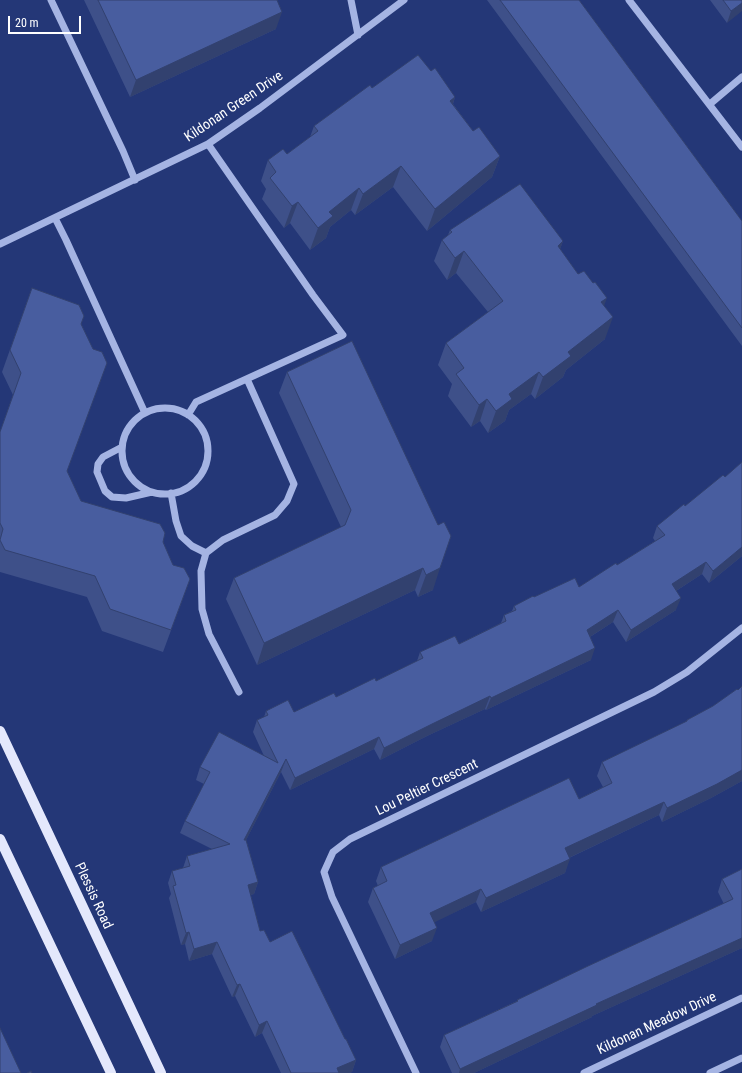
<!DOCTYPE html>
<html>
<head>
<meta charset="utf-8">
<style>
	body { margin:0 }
	#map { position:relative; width:742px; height:1073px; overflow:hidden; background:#243777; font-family:"Roboto Condensed",sans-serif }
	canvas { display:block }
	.scale { position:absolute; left:8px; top:16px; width:73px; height:18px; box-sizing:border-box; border:2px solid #fff; border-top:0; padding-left:5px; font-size:12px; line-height:14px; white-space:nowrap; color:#fff; -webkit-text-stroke:3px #243777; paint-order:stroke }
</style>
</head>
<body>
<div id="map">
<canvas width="742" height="1073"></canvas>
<div class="scale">20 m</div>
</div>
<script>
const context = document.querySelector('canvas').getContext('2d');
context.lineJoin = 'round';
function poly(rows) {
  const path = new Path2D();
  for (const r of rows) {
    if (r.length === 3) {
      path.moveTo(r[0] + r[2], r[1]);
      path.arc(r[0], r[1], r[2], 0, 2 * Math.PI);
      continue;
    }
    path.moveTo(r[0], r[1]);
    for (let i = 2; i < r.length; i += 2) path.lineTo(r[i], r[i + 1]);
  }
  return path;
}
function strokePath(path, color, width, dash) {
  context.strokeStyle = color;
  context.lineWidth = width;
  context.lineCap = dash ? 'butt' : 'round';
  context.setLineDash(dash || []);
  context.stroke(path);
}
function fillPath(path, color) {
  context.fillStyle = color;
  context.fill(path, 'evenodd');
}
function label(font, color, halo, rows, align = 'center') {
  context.font = font + ' "Roboto Condensed",sans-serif';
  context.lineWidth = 3.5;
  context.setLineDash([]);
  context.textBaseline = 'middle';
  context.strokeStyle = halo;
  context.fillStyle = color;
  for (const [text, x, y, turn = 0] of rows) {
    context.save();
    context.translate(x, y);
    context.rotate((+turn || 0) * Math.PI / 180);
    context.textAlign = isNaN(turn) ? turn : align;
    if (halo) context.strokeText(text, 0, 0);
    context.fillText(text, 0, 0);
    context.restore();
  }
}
strokePath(poly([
	[51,0,123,151,135,180],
	[351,0,358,35],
	[629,0,742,147],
	[710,104,742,77],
	[55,218,66,240,145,413],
	[0,244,208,144,260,108,404,0],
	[165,451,43],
	[188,415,196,402,343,335,313,295,208,144],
	[122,447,103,457,98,464,97,472,105,491,112,497,126,498,152,492],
	[171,493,176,521,181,536,192,546,206,553],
	[239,692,209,634,202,609,201,571,206,553,223,540,275,515,287,501,294,484,247,379],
	[416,1073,332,897,324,872,333,852,350,839,654,692,687,672,742,628],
	[584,1073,742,998],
	[710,1073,742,1058]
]), '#a5b4e3', 7);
strokePath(poly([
	[0,731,161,1073],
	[0,839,111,1073]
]), '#e4e8fc', 10);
fillPath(poly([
	[84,0,277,0,276,29,130,97],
	[487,0,579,0,742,221,742,346],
	[710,0,742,0,727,23],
	[431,71,455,97,453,104,473,131,500,156,492,177,427,231,393,187,355,215,351,210,330,227,326,238,310,250,290,223,284,228,262,199,266,189,261,181,268,160,287,154,310,137,314,126,372,88],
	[450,230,563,241,560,249,578,274,604,305,605,339,566,370,563,377,535,399,531,394,509,410,505,421,488,433,480,421,471,427,448,396,452,384,438,365,446,343,488,312,456,273,447,280,434,261,442,240,448,235],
	[32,288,81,324,67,471,81,501,163,542,173,565,190,579,163,652,102,631,87,597,0,572,0,432,13,395,2,372],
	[352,341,433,590,418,597,415,590,257,665,226,599,234,578,341,527,279,393,287,372],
	[685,506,742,556,709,583,702,574,676,591,676,610,626,642,613,622,590,637,591,660,486,710,485,709,427,736,380,760,374,749,290,790,281,772,246,840,258,882,254,894,250,895,260,931,270,942,345,1039,356,1060,352,1072,349,1073,281,1073,262,1033,255,1037,235,996,232,997,212,954,189,961,185,944,181,945,169,898,171,894,168,883,172,871,183,868,187,856,212,849,180,833,185,821,204,784,196,780,200,767,264,756,253,732,257,720,264,717,266,711,294,712,336,697,376,681,417,661,420,652,459,644,501,623,504,615,512,611,514,606,534,597,579,587,617,565,655,541,653,538,657,526],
	[742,686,742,781,711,798,662,822,659,815,569,858,565,873,481,912,476,902,434,922,432,941,395,959,368,902,373,888,378,886,376,881,381,867,579,799,603,787,597,776,602,762,686,722,687,720,713,706,738,690],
	[742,869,742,948,592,1016,592,1017,474,1073,452,1073,440,1047,444,1035,517,1001,517,1000,724,904,718,892,722,879]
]), '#3e5089');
fillPath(poly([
	[742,3,742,11,727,23,731,11],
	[282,12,276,29,130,97,136,80],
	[455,97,448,118,450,101],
	[500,156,492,177,427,231,435,209],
	[401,166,393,187,355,215,363,194],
	[359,188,351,210,330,227,326,238,310,250,318,228,329,212],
	[298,202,290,223,284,228,292,206],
	[563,241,555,263,558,246],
	[464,251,456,273,447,280,455,258],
	[607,298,599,319,601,302],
	[613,317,605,339,566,370,563,377,535,399,543,377,568,352],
	[539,372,531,394,509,410,505,421,488,433,496,411,509,394],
	[487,399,480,421,471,427,479,405],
	[742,547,742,556,709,583,713,571],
	[706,562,702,574,668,596,672,584],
	[423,568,415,590,257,665,264,643],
	[440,568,433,590,418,597,426,575],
	[681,598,676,610,626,642,631,630],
	[618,610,613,622,582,642,587,630],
	[595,648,591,660,486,710,491,698],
	[490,696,485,709,427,736,380,760,384,748,432,724],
	[379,737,374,749,290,790,295,778],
	[286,759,281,772,240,852,244,840],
	[742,770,742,781,711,798,662,822,667,808],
	[664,802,659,815,560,862,565,848],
	[570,859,565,873,481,912,486,898],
	[258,882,254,894,243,897,248,885],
	[481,889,476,902,425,927,430,913],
	[437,928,432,941,395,959,400,945],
	[189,932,185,944,181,945,186,933],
	[742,938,742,948,592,1016,592,1017,474,1073,459,1073,460,1069,596,1004],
	[217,942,212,954,189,961,194,949],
	[240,984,235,996,232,997,237,985],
	[267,1021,262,1033,255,1037,259,1025],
	[356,1060,352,1072,349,1073,335,1073,337,1068]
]), '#32416f');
const building = poly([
	[98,0,277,0,282,12,136,80,98,0],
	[500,0,579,0,742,221,742,328,500,0],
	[723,0,742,0,742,3,731,11,723,0],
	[418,55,431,71,435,68,455,97,450,101,473,131,479,127,500,156,435,209,401,166,363,194,359,188,329,212,333,216,318,228,298,202,292,206,270,178,276,172,268,160,283,149,287,154,318,131,314,126,370,85,372,88,418,55],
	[520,184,563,241,558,246,578,274,584,271,593,283,595,282,607,298,601,302,613,317,568,352,571,356,543,377,539,372,509,394,512,399,496,411,487,399,479,405,456,374,464,368,446,343,503,301,464,251,455,258,442,240,452,232,450,230,520,184],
	[32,288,79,305,84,316,81,324,93,349,102,352,107,363,67,471,81,501,160,524,165,533,163,542,173,565,184,568,190,579,171,630,110,609,95,576,5,550,0,540,3,529,0,523,0,432,21,373,10,350,32,288],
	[352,341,438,525,444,522,451,536,440,568,426,575,423,568,264,643,234,578,345,525,351,510,287,372,352,341],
	[742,462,742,547,713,571,706,562,672,584,681,598,631,630,618,610,587,630,595,648,491,698,490,696,432,724,384,748,379,737,295,778,286,759,244,840,246,840,258,882,248,885,260,931,264,930,270,942,292,931,345,1039,346,1039,356,1060,337,1068,339,1073,291,1073,267,1021,259,1025,240,984,237,985,217,942,194,949,189,932,186,933,173,886,176,885,172,871,190,866,187,856,230,844,185,821,210,772,200,767,219,732,278,763,257,720,268,715,266,711,288,700,294,712,334,693,336,697,375,678,376,681,423,658,420,652,455,636,459,644,506,621,504,615,516,610,514,606,533,596,534,597,575,578,579,587,616,563,617,565,665,535,657,526,684,504,685,506,723,475,725,477,742,462],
	[742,686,742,770,717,784,667,808,664,802,565,848,570,859,486,898,481,889,430,913,437,928,400,945,373,888,387,881,381,867,569,778,579,799,612,783,602,762,687,721,687,720,713,706,737,689,738,690,742,686],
	[742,869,742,938,596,1004,597,1005,460,1069,444,1035,518,1001,517,1000,588,966,733,899,722,879,742,869],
	[0,1028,21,1073,0,1073,0,1028],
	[31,1071,32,1073,27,1073,31,1071]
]);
fillPath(building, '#485d9f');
strokePath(building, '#32416f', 1);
label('14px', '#fff', '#243777', [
	["Kildonan Green Drive",234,107,-34],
	["Lou Peltier Crescent",427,788,-26],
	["Plessis Road",93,896,65],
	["Kildonan Meadow Drive",657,1024,-25]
]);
</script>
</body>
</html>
